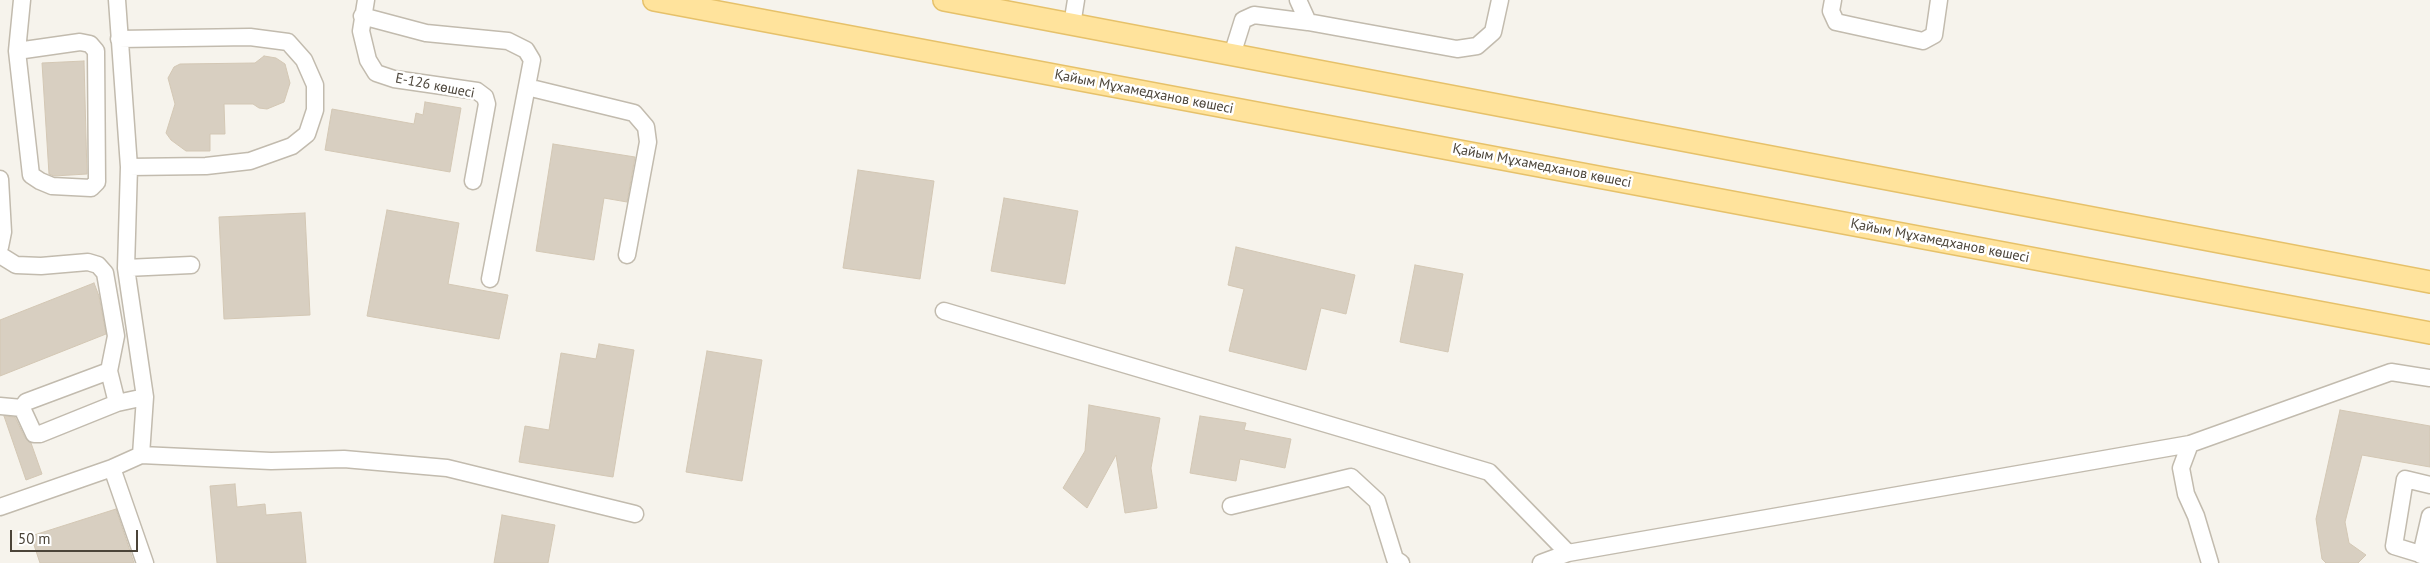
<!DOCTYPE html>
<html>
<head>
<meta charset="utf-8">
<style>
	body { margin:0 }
	#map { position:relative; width:2430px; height:563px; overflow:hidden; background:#f6f3ec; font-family:"PT Sans",sans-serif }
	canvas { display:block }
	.scale { position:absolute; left:10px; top:530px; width:128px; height:22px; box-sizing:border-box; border:2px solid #4b4439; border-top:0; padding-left:6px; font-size:15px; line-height:18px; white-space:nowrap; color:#4b4439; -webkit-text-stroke:4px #fff; paint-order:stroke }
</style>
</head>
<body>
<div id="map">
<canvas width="2430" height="563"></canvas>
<div class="scale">50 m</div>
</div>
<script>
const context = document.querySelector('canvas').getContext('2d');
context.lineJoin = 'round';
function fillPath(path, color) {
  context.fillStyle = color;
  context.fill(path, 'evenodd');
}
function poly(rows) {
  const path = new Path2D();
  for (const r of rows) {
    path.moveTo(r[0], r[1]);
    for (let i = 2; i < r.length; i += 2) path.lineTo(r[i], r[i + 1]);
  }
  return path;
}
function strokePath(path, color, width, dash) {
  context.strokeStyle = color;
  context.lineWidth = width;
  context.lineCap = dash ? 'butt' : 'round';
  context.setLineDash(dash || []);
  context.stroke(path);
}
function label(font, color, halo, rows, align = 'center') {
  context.font = font + ' "PT Sans",sans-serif';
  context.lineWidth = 5;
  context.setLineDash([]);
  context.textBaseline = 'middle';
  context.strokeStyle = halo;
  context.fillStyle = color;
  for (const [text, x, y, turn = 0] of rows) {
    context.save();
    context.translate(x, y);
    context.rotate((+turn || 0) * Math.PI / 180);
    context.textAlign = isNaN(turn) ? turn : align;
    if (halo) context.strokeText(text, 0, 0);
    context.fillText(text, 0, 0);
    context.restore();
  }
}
const building = poly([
	[264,56,276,58,285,64,290,83,284,102,267,109,259,108,253,104,224,104,225,134,210,134,210,151,186,151,171,140,166,133,175,104,168,78,174,67,180,64,255,63,264,56],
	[84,61,87,174,54,176,49,174,42,63,84,61],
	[425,102,461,108,450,172,325,150,332,109,414,124,416,113,423,115,425,102],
	[553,144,635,157,627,202,604,198,594,260,536,251,553,144],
	[858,170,934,181,920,279,843,268,858,170],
	[1004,198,1078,211,1065,284,991,271,1004,198],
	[387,210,459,223,448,284,508,295,499,339,367,316,387,210],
	[305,213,310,315,224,319,219,217,305,213],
	[1236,247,1355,275,1346,314,1321,308,1306,370,1229,351,1244,289,1228,285,1236,247],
	[1415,265,1463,274,1448,352,1400,342,1415,265],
	[94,283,99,296,106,334,0,376,0,320,94,283],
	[599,344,634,350,613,477,519,462,525,426,549,430,561,353,596,359,599,344],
	[707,351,762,360,742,481,686,472,707,351],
	[1089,405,1160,418,1151,468,1157,508,1125,513,1116,455,1087,508,1063,488,1085,451,1089,405],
	[2340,410,2430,426,2430,467,2362,455,2345,522,2349,543,2366,555,2358,563,2326,563,2322,559,2316,519,2340,410],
	[4,416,15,417,25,438,31,443,42,474,26,480,4,416],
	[1200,416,1246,423,1244,430,1291,439,1285,468,1240,459,1236,481,1190,473,1200,416],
	[235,484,237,507,265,504,266,515,301,512,306,563,217,563,210,486,235,484],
	[116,509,134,563,40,563,31,536,116,509],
	[502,515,555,525,548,563,494,563,502,515]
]);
fillPath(building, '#d8cfc1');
strokePath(building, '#d3c7b4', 1);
const minor = poly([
	[117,0,129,167,126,268,145,397,141,455,271,461,344,459,447,468,635,514],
	[366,0,361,31,368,60,376,73,394,79,477,91,485,97,487,104,473,181],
	[1298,0,1308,22,1457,49,1477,46,1493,32,1500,0],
	[1833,0,1831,11,1836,22,1923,41,1934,35,1939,0],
	[362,16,426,33,508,41,526,50,532,60,490,279],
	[1072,25,1076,0],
	[119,39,250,37,288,42,304,60,315,85,315,110,307,134,292,146,250,161,206,166,129,167],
	[17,51,80,42,90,44,96,51,97,182,91,188,52,186,40,181,31,175,17,51,22,0],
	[1232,55,1243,20,1254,15,1308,22],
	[527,87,634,113,646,127,648,142,627,255],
	[0,179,3,232,0,247],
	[0,255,16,265,41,266,88,262,98,265,105,273,116,336,109,371],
	[126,268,191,265],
	[944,311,1489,472,1568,553,2190,444,2391,372,2430,378],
	[117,403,109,371,26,402,22,408,34,434,40,434,117,403,145,397],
	[0,406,22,408],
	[2190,444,2181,468,2186,494,2196,516,2210,563],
	[112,468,145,563],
	[2430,485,2405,479,2394,546,2430,557],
	[1231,506,1351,477,1377,501,1395,559,1401,563],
	[0,507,112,468,141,455],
	[2421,555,2430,516],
	[1541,563,1568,553]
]);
const major = poly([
	[654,0,2430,333],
	[944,0,2430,282]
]);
strokePath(minor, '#c2bbae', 19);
strokePath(major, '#e6c16a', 24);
strokePath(minor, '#fff', 16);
strokePath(major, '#ffe39c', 21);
label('14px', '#4b4439', '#fff', [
	["Е-126 көшесі",435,86,11],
	["Қайым Мұхамедханов көшесі",1144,92,11],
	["Қайым Мұхамедханов көшесі",1542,166,11],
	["Қайым Мұхамедханов көшесі",1940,241,11]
]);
</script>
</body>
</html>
